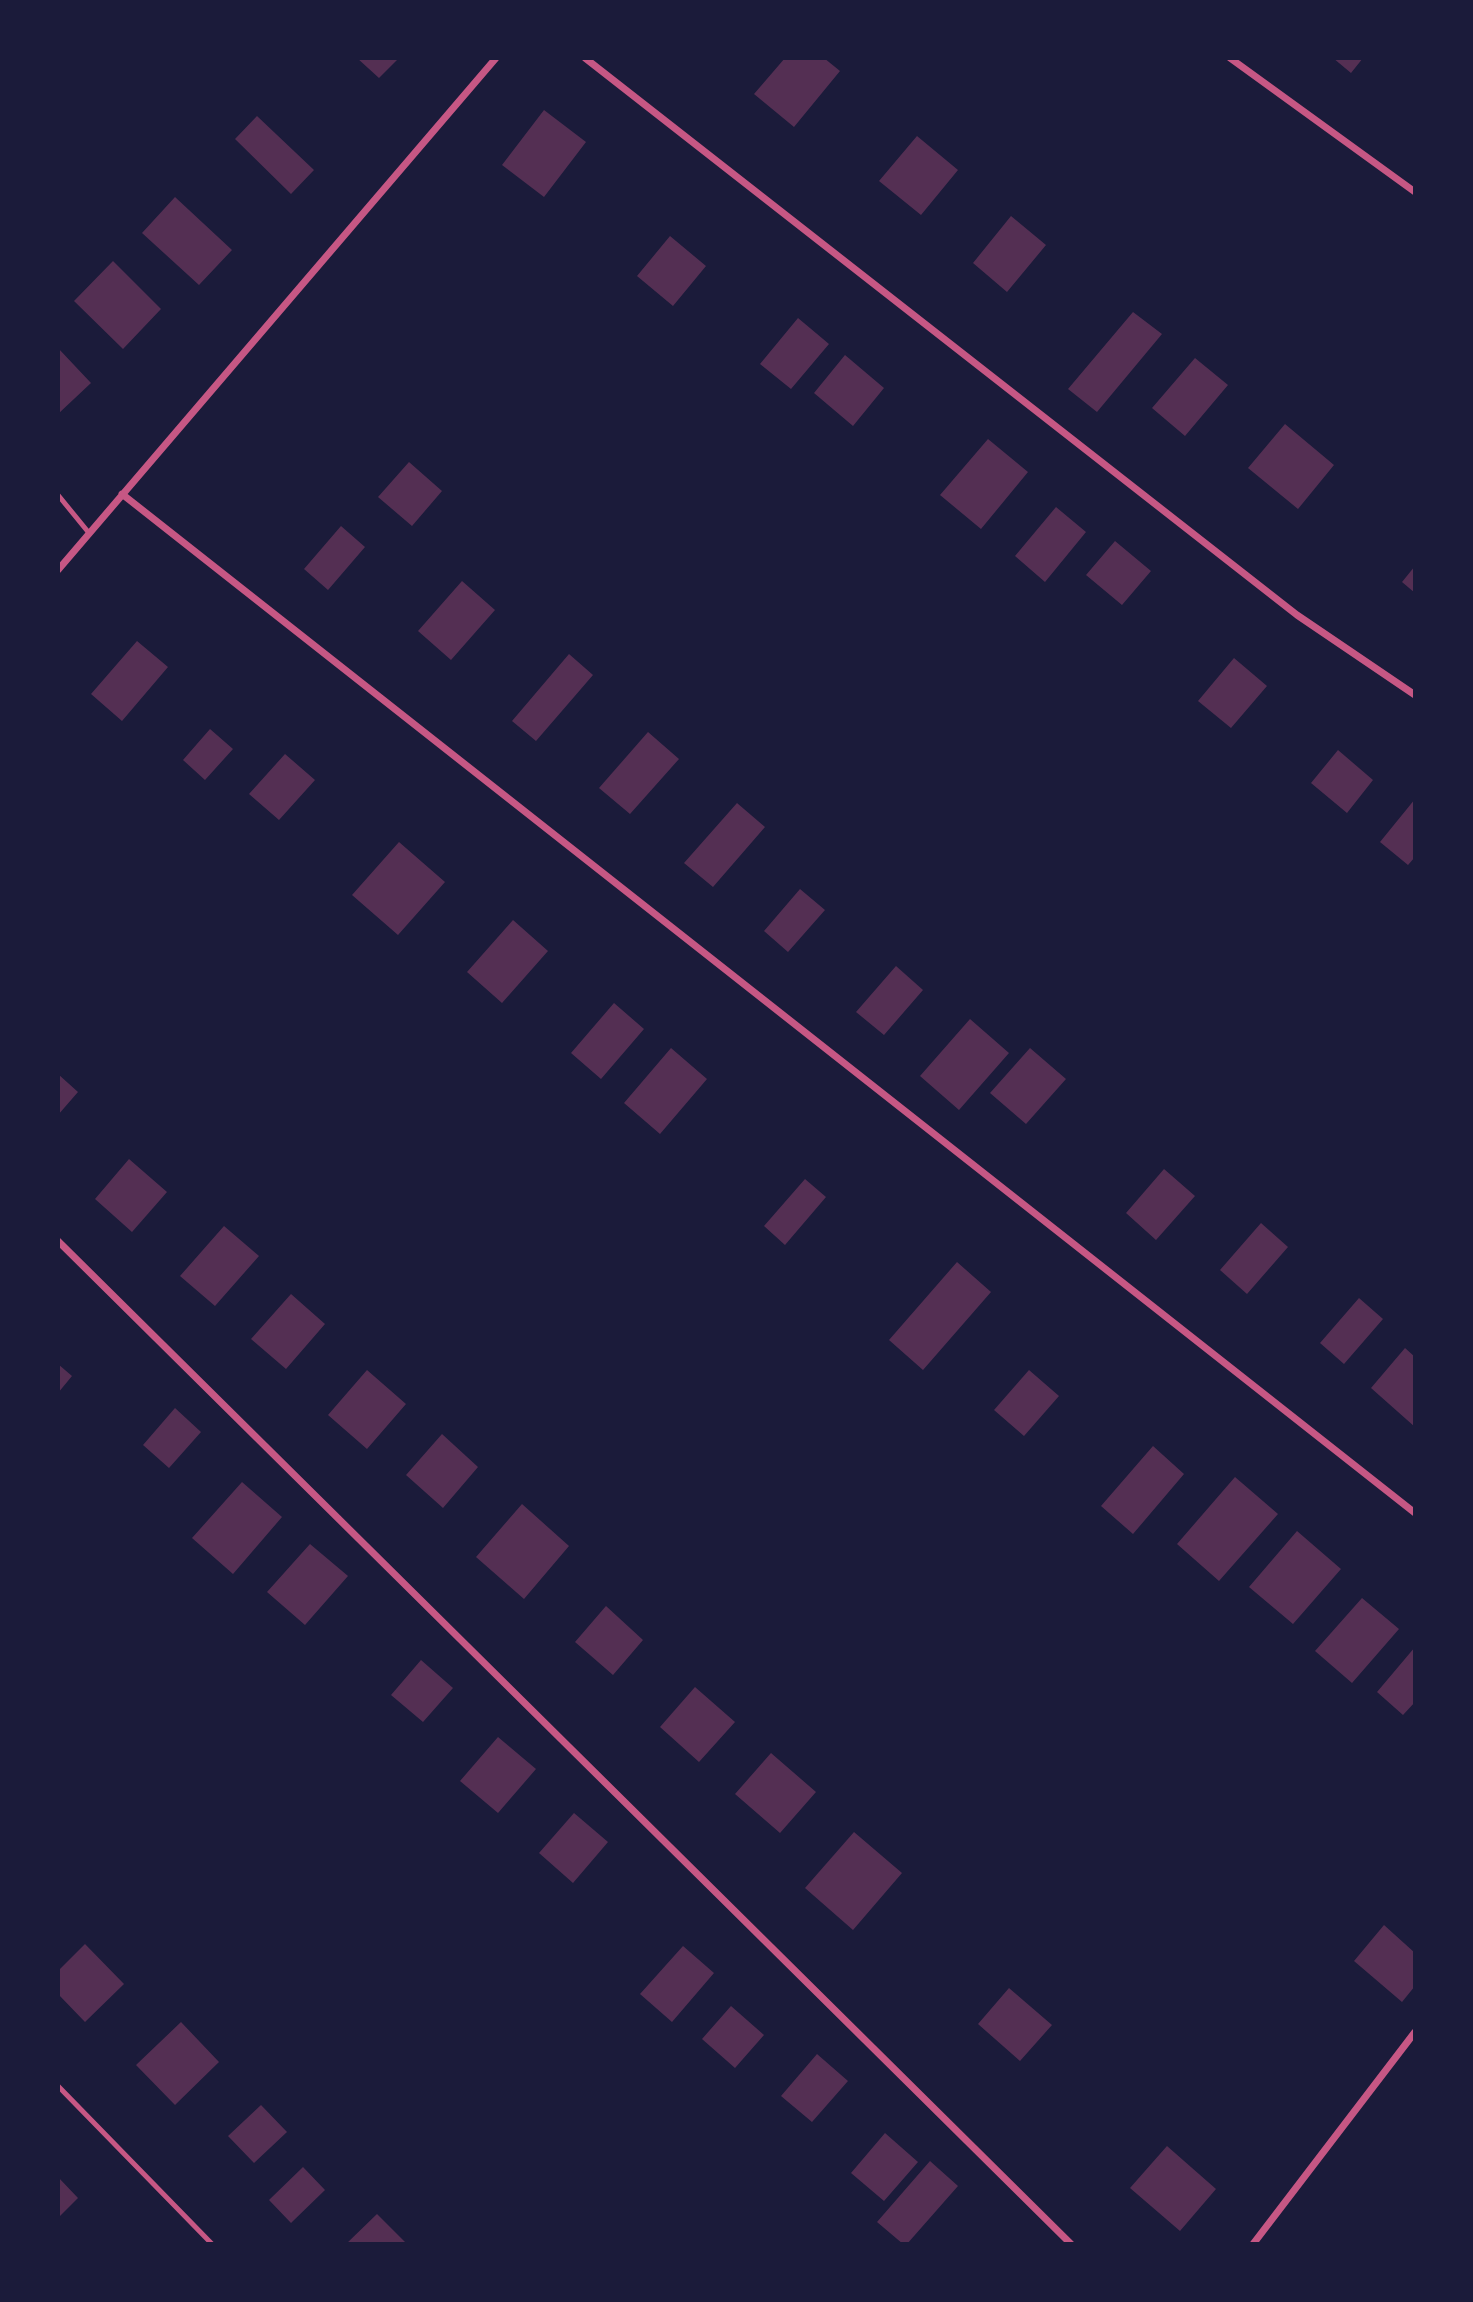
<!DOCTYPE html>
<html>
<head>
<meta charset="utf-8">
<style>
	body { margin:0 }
	#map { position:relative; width:1473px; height:2302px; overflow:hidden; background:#1b1b3a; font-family:Commissioner,sans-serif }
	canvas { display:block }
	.frame { position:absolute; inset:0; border:60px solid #1b1b3a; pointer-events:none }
</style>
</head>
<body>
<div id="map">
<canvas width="1473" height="2302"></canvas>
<div class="frame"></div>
</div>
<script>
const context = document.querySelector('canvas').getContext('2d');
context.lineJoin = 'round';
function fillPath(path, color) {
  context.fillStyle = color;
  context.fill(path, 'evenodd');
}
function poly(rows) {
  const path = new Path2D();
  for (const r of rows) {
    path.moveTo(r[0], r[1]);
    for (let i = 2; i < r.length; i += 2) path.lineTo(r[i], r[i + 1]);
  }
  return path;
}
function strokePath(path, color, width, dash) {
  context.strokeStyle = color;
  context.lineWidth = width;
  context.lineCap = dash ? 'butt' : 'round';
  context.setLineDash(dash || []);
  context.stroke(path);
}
fillPath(poly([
	[357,58,399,58,379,78],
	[785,58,824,58,840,71,794,127,754,94],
	[1333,58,1363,58,1351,73],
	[544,110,586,142,544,197,502,165],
	[257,116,314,170,291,194,235,139],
	[917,136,958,170,921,215,879,181],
	[175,197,232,250,199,285,142,233],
	[1011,216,1046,245,1007,292,973,263],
	[670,236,706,266,673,306,637,276],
	[113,261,161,309,123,349,74,301],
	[1133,312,1162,334,1097,412,1068,389],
	[798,318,829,344,791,389,760,364],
	[58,348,91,383,58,414],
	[845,355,884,388,853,426,814,393],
	[1195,358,1228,385,1185,436,1152,408],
	[1285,424,1334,465,1298,509,1248,468],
	[988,439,1028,472,981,529,940,495],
	[409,462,442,491,412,526,378,497],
	[1056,507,1086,532,1045,582,1015,556],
	[341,526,365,547,328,590,304,569],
	[1115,541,1151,571,1122,605,1086,575],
	[1415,566,1415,593,1402,582],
	[462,581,495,610,451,660,418,631],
	[137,641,168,667,122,721,91,694],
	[569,654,593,675,536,741,512,721],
	[1234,658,1267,686,1231,728,1198,701],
	[210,729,233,749,205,780,183,760],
	[648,732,679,759,630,814,599,788],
	[1338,750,1373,780,1347,813,1311,783],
	[285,754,315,780,279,820,249,794],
	[1415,799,1415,857,1408,865,1380,842],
	[737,803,765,827,713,887,684,863],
	[399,842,445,882,398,935,352,895],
	[800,889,825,910,788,952,764,931],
	[513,920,548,951,502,1003,467,972],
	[896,966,923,990,884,1035,856,1012],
	[614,1003,644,1029,601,1079,571,1053],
	[970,1019,1009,1053,959,1110,920,1076],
	[671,1048,707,1079,660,1134,624,1103],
	[1030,1048,1066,1079,1026,1124,990,1093],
	[58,1074,78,1092,58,1115],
	[129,1159,167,1192,132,1232,95,1199],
	[1164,1169,1195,1196,1156,1240,1126,1213],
	[805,1179,826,1197,785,1245,764,1226],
	[1261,1223,1288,1247,1247,1294,1220,1270],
	[224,1226,259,1256,215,1306,180,1276],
	[957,1262,991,1292,923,1370,889,1340],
	[291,1294,325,1324,286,1369,251,1339],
	[1359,1298,1383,1319,1344,1364,1320,1343],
	[1405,1348,1415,1357,1415,1427,1371,1388],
	[58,1364,72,1376,58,1393],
	[367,1370,406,1404,367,1449,328,1415],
	[1029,1370,1059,1396,1024,1436,994,1410],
	[175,1408,201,1432,169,1468,143,1445],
	[442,1434,478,1467,443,1508,406,1475],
	[1153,1446,1184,1474,1133,1534,1101,1506],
	[1235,1477,1278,1514,1219,1581,1177,1544],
	[242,1482,282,1517,233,1574,192,1538],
	[522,1504,569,1546,524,1599,476,1557],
	[1297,1531,1341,1569,1293,1624,1249,1587],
	[310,1544,348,1576,305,1625,267,1592],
	[1362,1598,1399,1629,1352,1683,1315,1651],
	[606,1606,643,1640,613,1675,575,1642],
	[1415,1647,1415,1702,1403,1715,1377,1692],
	[421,1660,453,1688,423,1722,391,1695],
	[695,1687,735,1722,699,1762,660,1727],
	[498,1737,536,1769,498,1813,460,1781],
	[771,1753,816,1792,780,1833,735,1794],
	[574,1813,608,1842,573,1883,539,1853],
	[854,1832,902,1873,853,1930,805,1888],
	[1384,1925,1415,1953,1415,1986,1402,2002,1354,1961],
	[85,1944,124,1984,85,2022,58,1994,58,1971],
	[683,1946,714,1973,672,2022,640,1994],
	[1009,1988,1052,2025,1020,2061,978,2024],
	[731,2006,764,2035,735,2068,702,2039],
	[181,2022,219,2062,175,2105,136,2065],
	[817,2054,848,2081,812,2122,781,2096],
	[261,2105,287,2132,254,2163,228,2136],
	[885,2133,918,2162,884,2201,851,2173],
	[1167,2146,1216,2189,1180,2231,1130,2188],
	[930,2161,958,2186,907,2244,903,2244,877,2222],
	[303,2167,325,2190,291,2223,269,2200],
	[58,2177,78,2198,58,2218],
	[377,2214,407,2244,346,2244]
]), '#542f53');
strokePath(poly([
	[58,495,89,533],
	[58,2086,212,2244]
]), '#c65784', 5);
strokePath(poly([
	[585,58,1297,615,1415,695],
	[1230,58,1415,192],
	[122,494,1415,1513],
	[58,570,496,58],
	[58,1241,1071,2244],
	[1253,2244,1415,2032]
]), '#c65784', 7);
</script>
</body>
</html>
